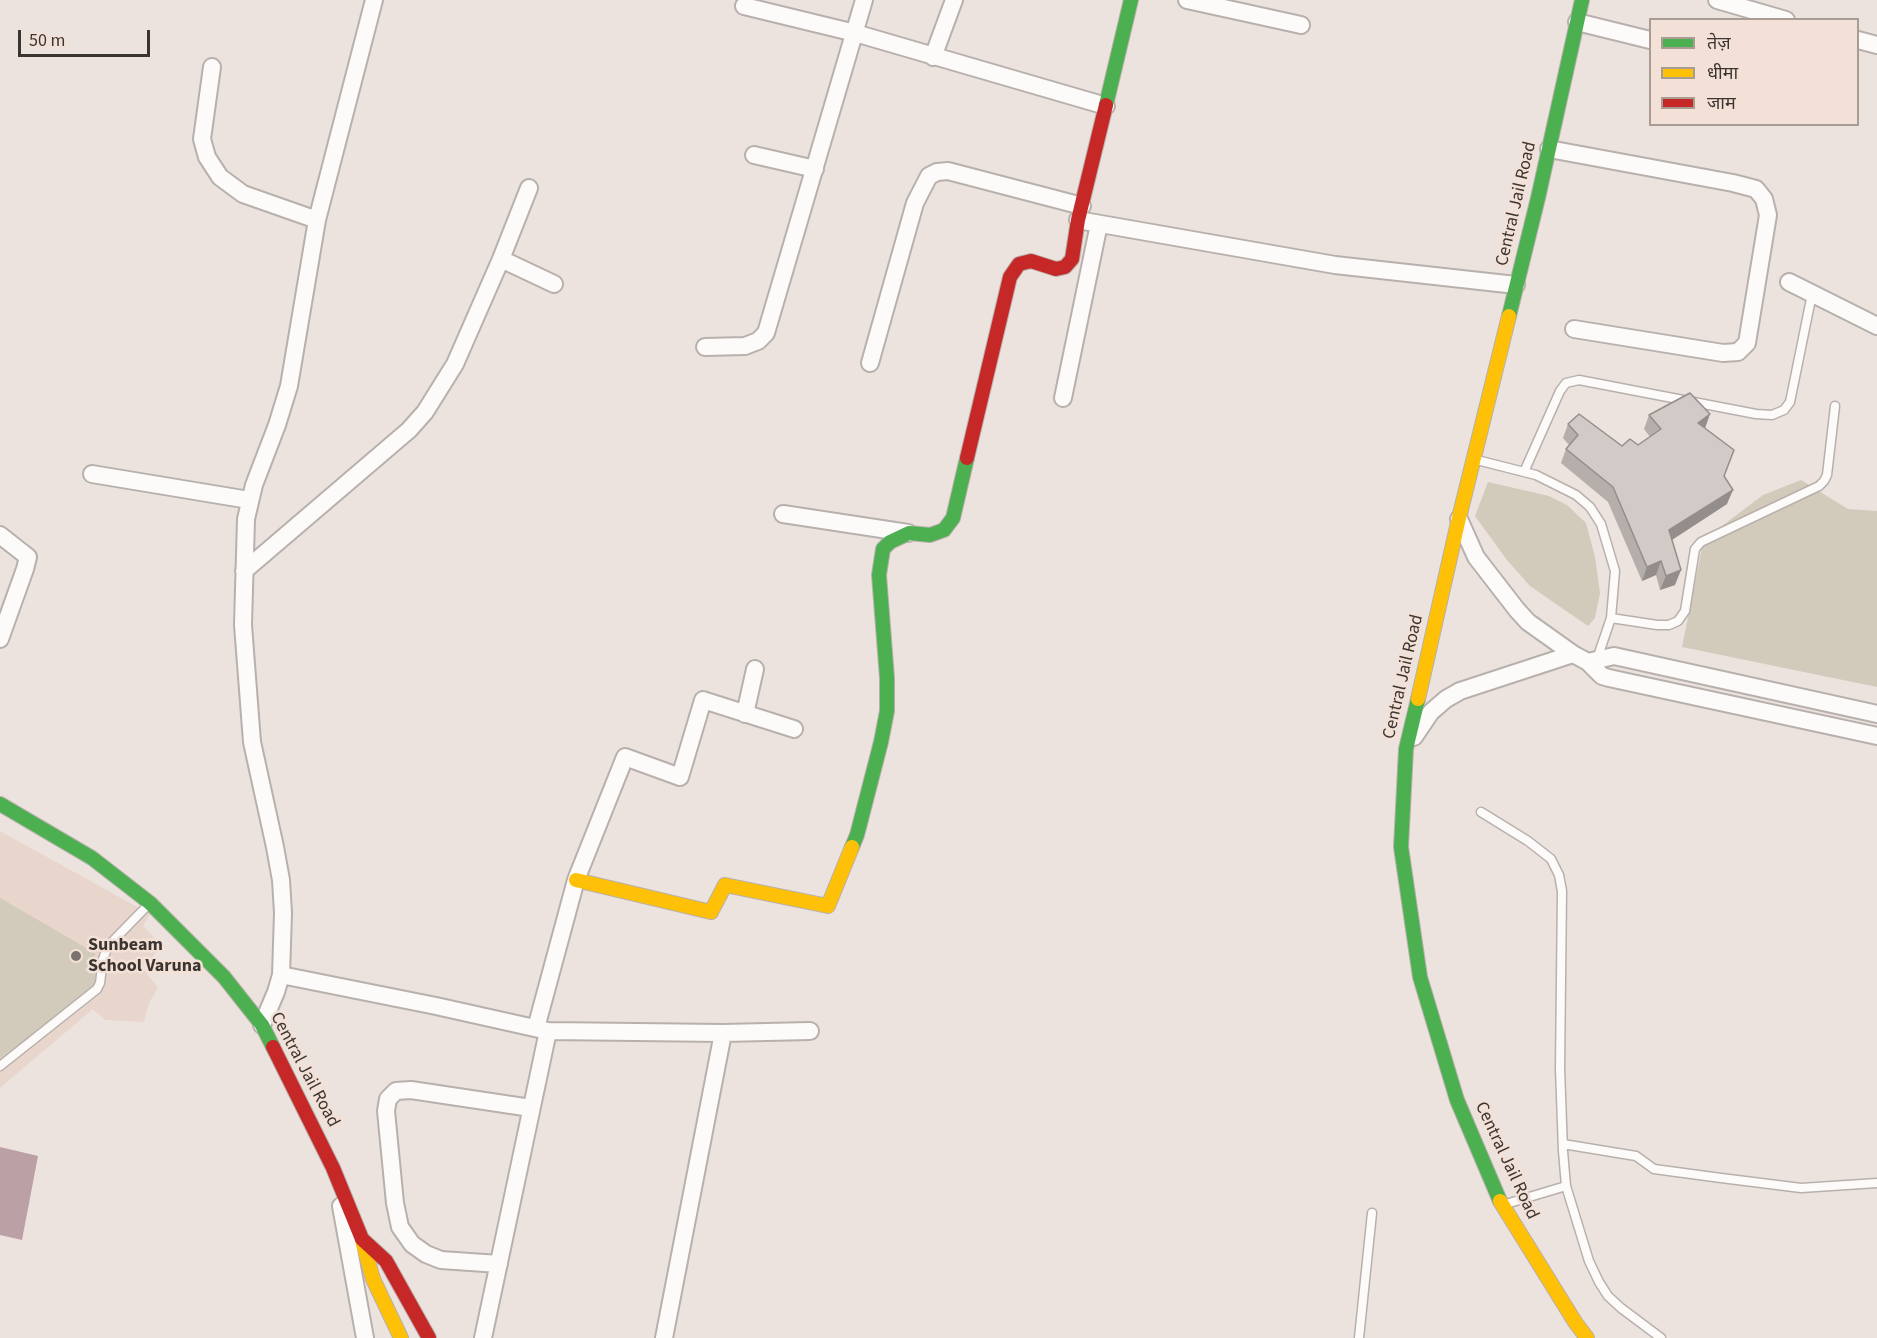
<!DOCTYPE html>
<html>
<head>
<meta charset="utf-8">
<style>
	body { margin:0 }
	#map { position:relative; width:1877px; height:1338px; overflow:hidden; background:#ede3de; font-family:"Source Sans 3","Noto Sans Devanagari",sans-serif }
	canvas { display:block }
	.legend { position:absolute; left:1649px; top:18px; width:210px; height:108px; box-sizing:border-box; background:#f3e1d8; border:2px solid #a99c95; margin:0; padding:8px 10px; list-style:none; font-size:18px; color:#3b3531 }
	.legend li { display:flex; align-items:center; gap:12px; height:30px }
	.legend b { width:30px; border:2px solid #a99c95 }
	.scale { position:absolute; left:18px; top:30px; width:132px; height:27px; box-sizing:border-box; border:3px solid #3b3531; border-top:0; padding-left:8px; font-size:18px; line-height:21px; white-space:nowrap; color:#3b3531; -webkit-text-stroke:4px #f3e1d8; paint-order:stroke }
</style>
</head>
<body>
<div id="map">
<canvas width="1877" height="1338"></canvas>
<ul class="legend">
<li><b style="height:8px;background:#4caf50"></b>तेज़</li>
<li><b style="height:8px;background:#ffc107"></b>धीमा</li>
<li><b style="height:8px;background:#c62828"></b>जाम</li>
</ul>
<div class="scale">50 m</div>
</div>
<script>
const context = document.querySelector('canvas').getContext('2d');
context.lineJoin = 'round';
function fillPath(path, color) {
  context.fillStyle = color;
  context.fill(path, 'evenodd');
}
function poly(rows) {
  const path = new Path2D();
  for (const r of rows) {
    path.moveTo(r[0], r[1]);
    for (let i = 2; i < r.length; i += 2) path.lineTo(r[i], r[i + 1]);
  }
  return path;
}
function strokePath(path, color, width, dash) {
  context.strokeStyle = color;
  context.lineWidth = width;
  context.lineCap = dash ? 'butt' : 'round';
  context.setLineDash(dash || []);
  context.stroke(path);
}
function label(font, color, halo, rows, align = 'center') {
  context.font = font + ' "Source Sans 3",sans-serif';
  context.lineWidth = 5;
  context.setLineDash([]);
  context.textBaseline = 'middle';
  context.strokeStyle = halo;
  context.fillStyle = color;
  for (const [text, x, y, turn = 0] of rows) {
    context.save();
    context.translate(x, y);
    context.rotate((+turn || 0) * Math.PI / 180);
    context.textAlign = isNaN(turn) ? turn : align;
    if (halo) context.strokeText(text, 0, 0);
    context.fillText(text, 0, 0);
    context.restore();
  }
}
fillPath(poly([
	[0,831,150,914,143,926,163,946,142,967,158,988,149,1003,144,1022,105,1020,93,1009,0,1088]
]), '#e8d6cd');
fillPath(poly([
	[1801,480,1848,509,1877,511,1877,687,1682,647,1702,548,1718,529,1763,495],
	[1488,482,1549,496,1567,505,1586,523,1595,557,1600,593,1595,618,1588,626,1530,586,1507,560,1475,516],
	[0,898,95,953,95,988,0,1058]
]), '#d2caba');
fillPath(poly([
	[0,1147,38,1156,22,1240,0,1235]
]), '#bba0a5');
const lane = poly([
	[1477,460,1536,475,1576,495,1590,507,1601,524,1615,571,1611,618,1657,625,1669,625,1678,621,1685,611,1695,549,1701,542,1819,486,1824,481,1827,475,1835,406],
	[1524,472,1560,391,1566,383,1579,380,1756,414,1772,415,1784,410,1790,402,1812,294],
	[1597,659,1611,618],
	[1481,812,1528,841,1551,859,1559,875,1562,891,1560,1068,1563,1151,1566,1186,1589,1261,1599,1282,1608,1296,1621,1308,1661,1338],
	[0,1066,97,989,100,983,103,959,108,946,148,905],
	[1563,1144,1636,1156,1654,1169,1721,1178,1801,1188,1877,1183],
	[1506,1204,1566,1186],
	[1359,1338,1372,1213]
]);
const street = poly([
	[1187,0,1301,25],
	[1717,0,1786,20],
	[744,6,855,33,1106,106],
	[1577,22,1650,40],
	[1858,40,1877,45],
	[933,57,954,0],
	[212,67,202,139,207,157,220,177,243,194,317,220],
	[1549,149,1733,183,1756,189,1764,199,1768,215,1747,343,1738,352,1723,353,1574,329],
	[754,155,815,169],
	[1078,220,1335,265,1516,285],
	[501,259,554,284],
	[1789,282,1877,326],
	[705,347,745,346,758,341,766,333,864,0],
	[870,363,915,203,929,176,937,172,948,171,1082,206],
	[1063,398,1099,224],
	[92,474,249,500],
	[783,514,908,533],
	[1459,519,1476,557,1517,610,1528,622,1573,654,1588,662,1602,676,1609,678,1877,736],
	[0,535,28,557,25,569,0,639],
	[244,571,409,430,425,412,455,364,501,259,529,188],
	[1588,662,1614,656,1877,714],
	[745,714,755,669],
	[1414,737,1431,712,1446,699,1460,691,1573,654],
	[281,975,436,1006,548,1031,723,1033,810,1031],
	[262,1025,276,992,281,975,283,913,281,880,275,847,252,742,243,625,246,519,254,485,277,425,289,386,317,220,374,0],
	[536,1028,576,880,625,757,680,777,703,700,794,729],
	[341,1206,365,1338],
	[499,1264,441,1260,426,1254,412,1244,400,1227,395,1203,386,1111,388,1099,396,1091,411,1090,531,1108],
	[483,1338,548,1031],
	[664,1338,723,1033]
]);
const fast = poly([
	[1106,105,1131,0],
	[1509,316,1538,198,1582,0],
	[1418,699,1406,749,1401,847,1420,977,1457,1100,1500,1201],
	[0,804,92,858,150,903,224,977,262,1025,273,1047],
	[852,847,857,835,881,742,887,711,887,678,879,575,883,549,890,542,909,533,930,535,944,530,953,518,967,458]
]);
const slow = poly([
	[1418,699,1459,518,1509,316],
	[576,880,711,912,725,885,828,906,852,847],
	[1500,1201,1575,1322,1587,1338],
	[362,1240,373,1279,401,1338]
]);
const jam = poly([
	[967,458,1010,277,1019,264,1031,261,1056,269,1065,267,1072,259,1078,220,1106,105],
	[273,1047,333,1168,362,1239,386,1261,429,1338]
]);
strokePath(lane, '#b8b0ac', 11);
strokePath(street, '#b8b0ac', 20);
strokePath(fast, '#b8b0ac', 16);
strokePath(slow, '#b8b0ac', 16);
strokePath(jam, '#b8b0ac', 16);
strokePath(lane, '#fcfbfa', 8);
strokePath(street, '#fcfbfa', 16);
strokePath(fast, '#4caf50', 14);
strokePath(slow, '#ffc107', 14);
strokePath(jam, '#c62828', 14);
fillPath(poly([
	[1710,414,1705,428,1724,477,1727,504,1672,540,1675,585,1660,590,1656,575,1642,581,1608,502,1561,463,1566,449,1569,445,1563,438,1568,424,1622,446,1638,445,1650,437,1644,429,1649,415]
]), '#b5aeab');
fillPath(poly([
	[1710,414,1705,428,1698,423],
	[1733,490,1727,504,1664,545,1669,530],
	[1661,561,1656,575,1642,581,1647,567],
	[1681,570,1675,585,1660,590,1666,576]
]), '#938d8b');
const building = poly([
	[1690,393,1710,414,1698,423,1734,450,1724,476,1733,490,1669,530,1681,570,1666,576,1661,561,1647,567,1613,487,1566,449,1578,435,1568,424,1579,414,1622,446,1630,439,1638,445,1661,429,1649,415,1690,393]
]);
fillPath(building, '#d2cac7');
strokePath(building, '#938d8b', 1.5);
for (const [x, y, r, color] of [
	[76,956,6,"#79726e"]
]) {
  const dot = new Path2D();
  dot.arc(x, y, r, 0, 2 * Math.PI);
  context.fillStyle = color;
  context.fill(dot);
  strokePath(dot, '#f3e1d8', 2);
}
label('18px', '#3b3531', '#f3e1d8', [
	["Central Jail Road",1517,204,-77],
	["Central Jail Road",1404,677,-77],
	["Central Jail Road",304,1070,62],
	["Central Jail Road",1506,1161,65]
]);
label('bold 18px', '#3b3531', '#f3e1d8', [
	["Sunbeam",88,946],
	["School Varuna",88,967]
], 'left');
</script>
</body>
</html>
